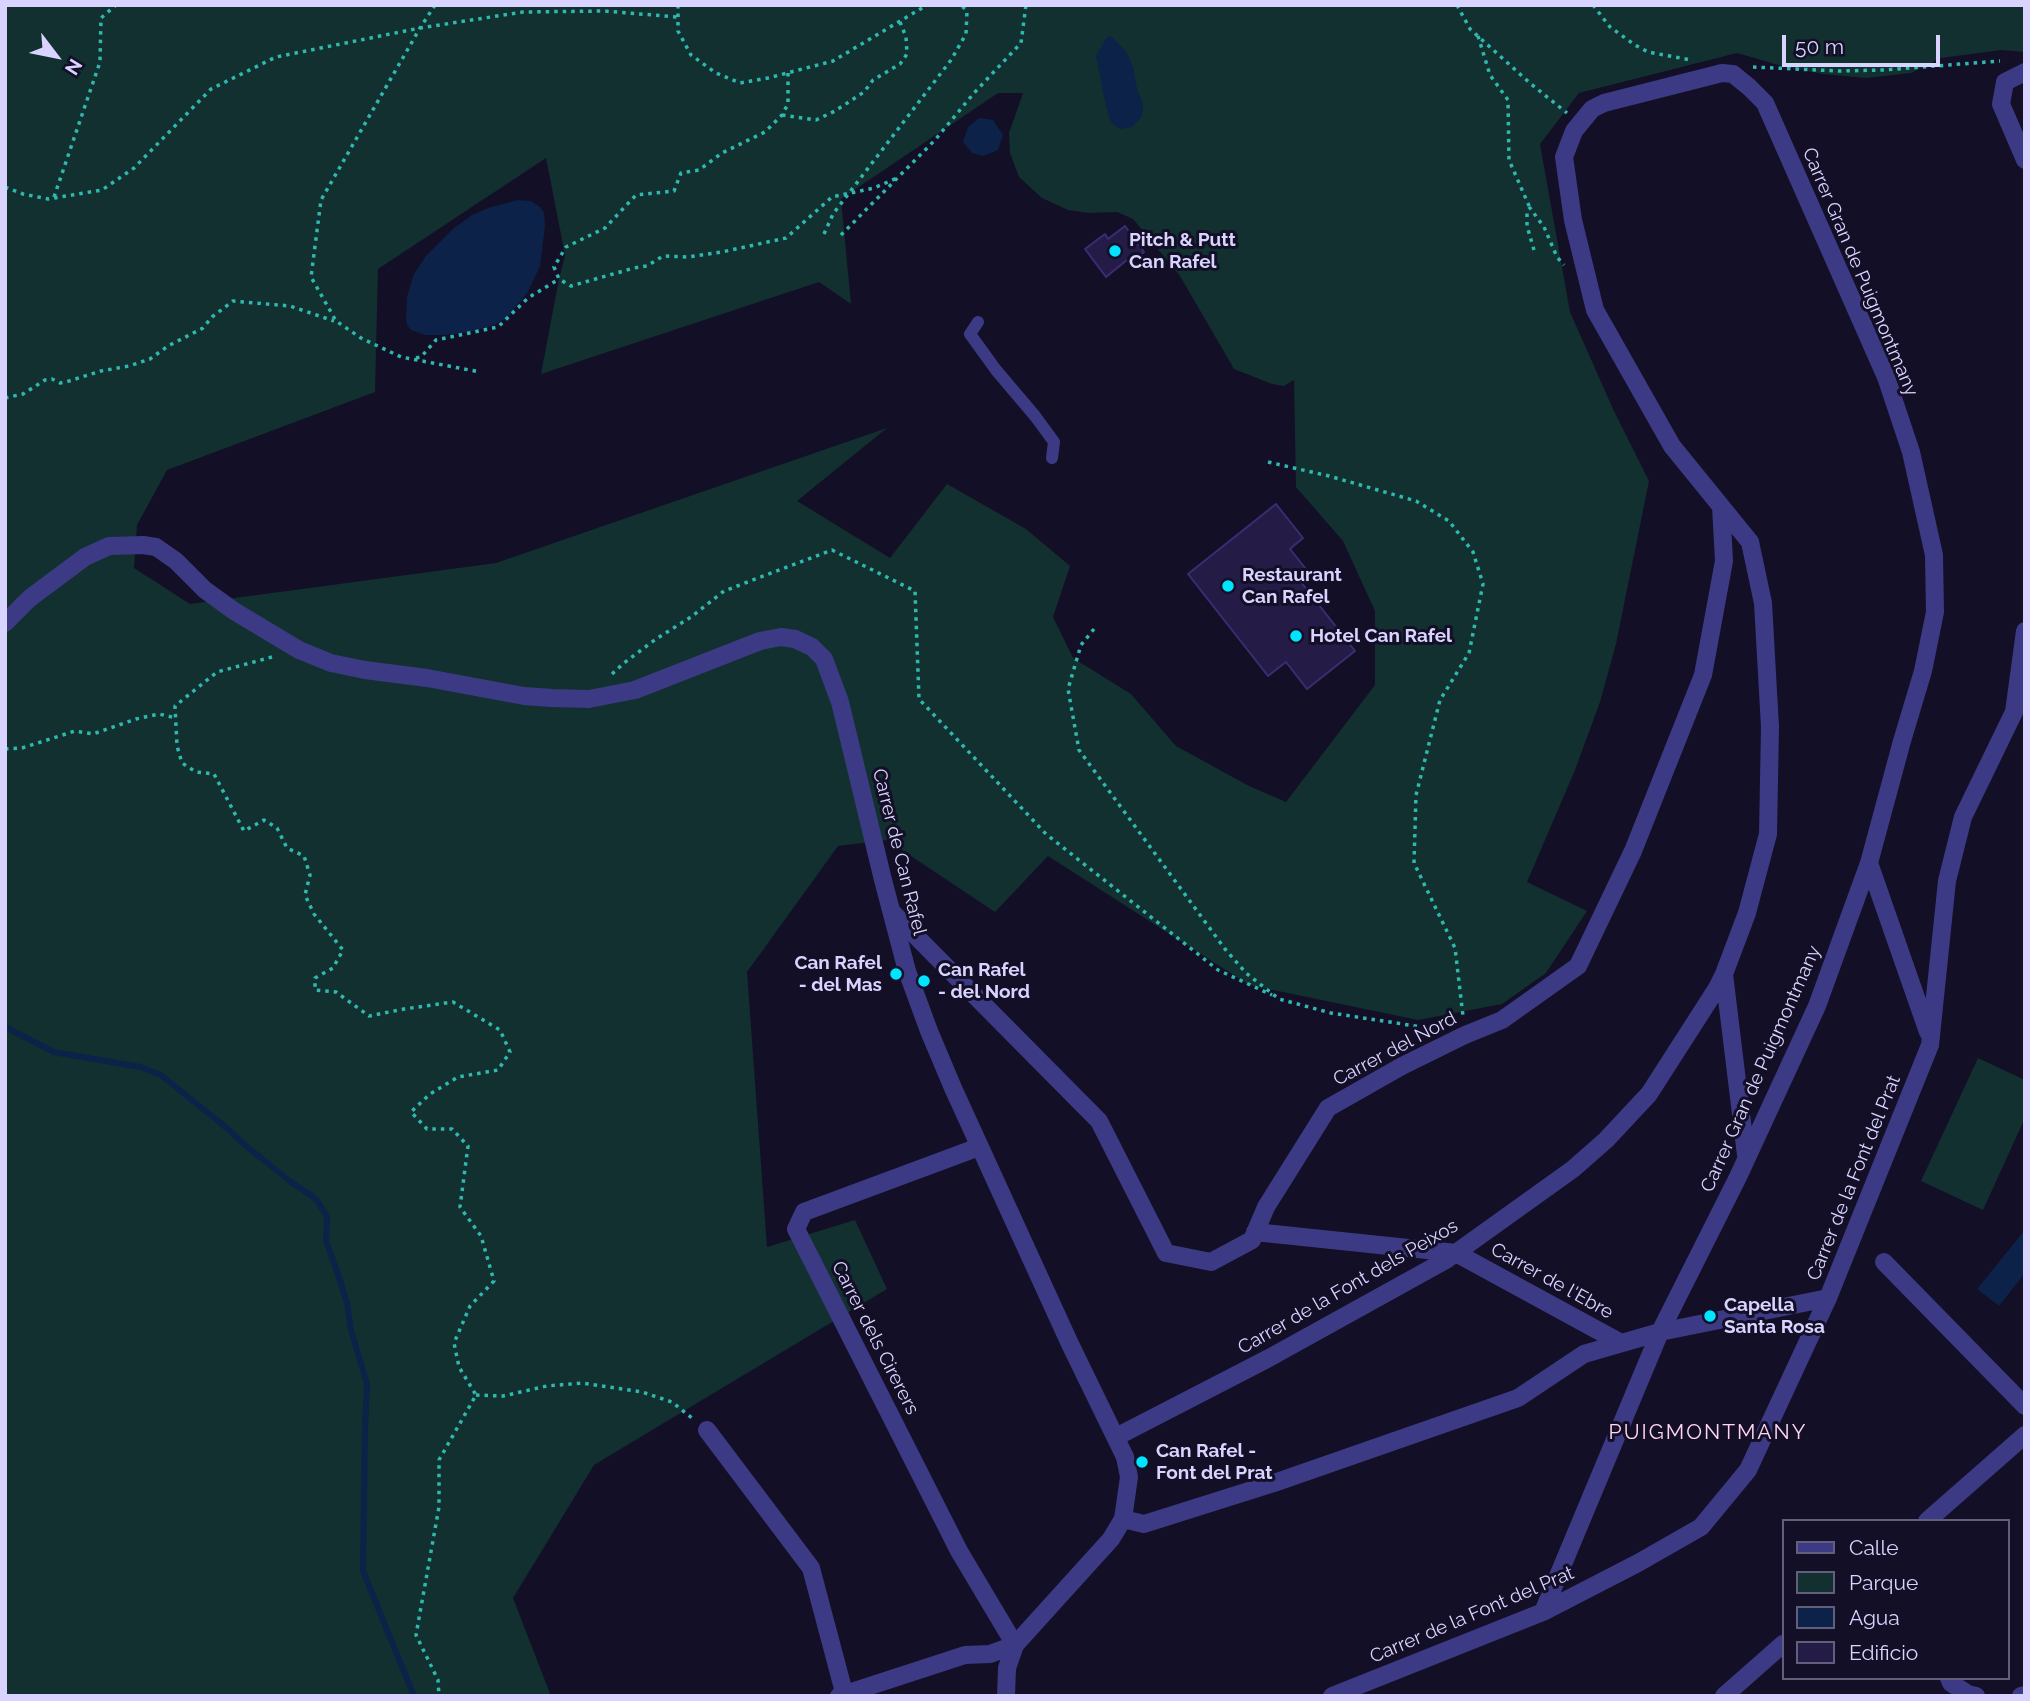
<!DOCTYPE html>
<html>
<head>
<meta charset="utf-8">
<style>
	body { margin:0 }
	#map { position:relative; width:2030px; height:1701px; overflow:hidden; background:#130f26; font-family:Raleway,sans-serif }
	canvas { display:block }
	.frame { position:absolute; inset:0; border:7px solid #d9d4ff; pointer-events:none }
	.legend { position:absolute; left:1782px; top:1519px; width:228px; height:161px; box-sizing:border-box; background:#130f26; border:2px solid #625e7d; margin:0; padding:9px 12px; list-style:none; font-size:21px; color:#d9d4ff }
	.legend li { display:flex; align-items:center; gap:14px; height:35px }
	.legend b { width:35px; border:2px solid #625e7d }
	.north { position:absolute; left:21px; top:21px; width:70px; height:70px; -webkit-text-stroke:5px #130f26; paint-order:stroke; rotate:122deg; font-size:19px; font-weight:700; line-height:28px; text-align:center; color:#d9d4ff }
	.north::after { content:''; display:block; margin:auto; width:24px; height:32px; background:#d9d4ff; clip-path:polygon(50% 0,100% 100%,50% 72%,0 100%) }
	.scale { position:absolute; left:1782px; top:35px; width:158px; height:32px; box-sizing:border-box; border:4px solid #d9d4ff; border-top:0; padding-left:9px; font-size:21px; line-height:24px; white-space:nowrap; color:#d9d4ff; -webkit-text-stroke:5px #130f26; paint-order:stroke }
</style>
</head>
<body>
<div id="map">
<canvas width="2030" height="1701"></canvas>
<div class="frame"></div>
<ul class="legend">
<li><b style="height:9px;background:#3d3a85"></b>Calle</li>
<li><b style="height:19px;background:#12302f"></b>Parque</li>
<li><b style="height:19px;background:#0c2248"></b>Agua</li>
<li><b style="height:19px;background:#241b47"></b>Edificio</li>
</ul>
<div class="north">N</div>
<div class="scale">50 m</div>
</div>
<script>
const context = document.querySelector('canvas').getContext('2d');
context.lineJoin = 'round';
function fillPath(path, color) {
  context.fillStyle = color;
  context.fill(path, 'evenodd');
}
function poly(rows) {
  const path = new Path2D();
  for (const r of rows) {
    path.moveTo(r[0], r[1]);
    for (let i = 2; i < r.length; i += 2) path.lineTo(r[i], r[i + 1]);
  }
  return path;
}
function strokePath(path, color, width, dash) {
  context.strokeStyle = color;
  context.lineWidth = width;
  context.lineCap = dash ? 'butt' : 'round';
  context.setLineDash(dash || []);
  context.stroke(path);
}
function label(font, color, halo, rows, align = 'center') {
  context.font = font + ' Raleway,sans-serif';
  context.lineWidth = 6;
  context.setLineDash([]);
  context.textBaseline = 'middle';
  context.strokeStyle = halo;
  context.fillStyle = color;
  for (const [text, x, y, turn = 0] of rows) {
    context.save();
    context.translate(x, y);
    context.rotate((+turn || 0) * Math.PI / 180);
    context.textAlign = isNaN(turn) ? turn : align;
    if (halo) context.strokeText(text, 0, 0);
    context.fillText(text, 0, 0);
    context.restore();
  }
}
fillPath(poly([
	[5,5,2025,5,2025,52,2001,50,1941,58,1911,73,1866,78,1823,74,1782,66,1737,53,1579,93,1540,144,1570,312,1613,409,1649,481,1616,644,1600,702,1575,770,1527,882,1587,911,1546,973,1502,1004,1418,1020,1249,985,1048,856,995,912,887,840,838,846,747,972,767,1247,855,1220,887,1289,594,1465,513,1598,551,1696,5,1696],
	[998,93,1023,93,1009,133,1010,153,1019,177,1042,198,1068,210,1089,213,1117,212,1133,219,1180,276,1234,369,1272,384,1284,386,1294,380,1296,487,1343,541,1375,611,1375,685,1286,802,1249,786,1176,746,1131,694,1073,658,1053,617,1070,566,1026,529,947,484,890,558,797,501,887,428,496,563,190,604,134,568,137,525,167,470,375,392,378,269,546,158,565,255,559,279,541,374,819,282,851,304,841,199],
	[1978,1058,2025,1080,2025,1118,1983,1210,1921,1181]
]), '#12302f');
fillPath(poly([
	[1111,36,1126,51,1133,67,1137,89,1143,103,1142,117,1132,127,1120,129,1111,123,1105,102,1096,56,1106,38],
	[979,118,993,120,1003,135,998,150,983,156,972,153,963,142,968,127],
	[518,200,531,201,540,207,544,213,545,226,540,266,528,292,515,308,508,317,494,325,470,332,445,335,425,335,411,330,407,325,406,318,407,297,414,274,426,256,454,228,472,215,491,207],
	[2024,1231,2025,1273,1999,1306,1977,1289]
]), '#0c2248');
strokePath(poly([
	[5,1027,54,1052,140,1067,161,1075,229,1130,246,1146,291,1182,316,1199,327,1216,326,1241,337,1271,347,1303,351,1330,367,1384,365,1426,363,1571,414,1696]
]), '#0c2248', 6);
const building = poly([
	[1125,226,1144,252,1129,264,1127,260,1106,277,1085,249,1105,234,1108,239,1125,226],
	[1276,504,1303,538,1290,549,1310,574,1301,582,1355,651,1307,689,1286,662,1268,676,1188,574,1276,504]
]);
fillPath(building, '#241b47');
strokePath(building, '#3b2d73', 2);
strokePath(poly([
	[435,5,420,28,321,200,311,277,336,321,361,338,401,357,480,372],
	[678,5,678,31,691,55,716,73,740,83,768,78,833,61,927,5],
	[1457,5,1470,29,1531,84,1567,113],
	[1593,5,1610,27,1635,45,1648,52,1691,60],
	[1478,36,1490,75,1508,100,1509,160,1530,208],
	[1753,67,1838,71,1884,70,2000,61],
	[788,73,788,104,782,115,765,132,722,153,699,170,681,173,674,191,636,195,605,228,566,247,554,267,559,279,571,286,634,268,647,266,663,256,687,257,722,252,786,238,832,197,874,188,897,178],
	[782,115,816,120,835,111,864,92,873,80,900,64,907,54,906,37,900,22],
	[5,187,23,194,48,199,102,190,134,168,211,89,276,57,420,28,523,12,604,11,677,17],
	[54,197,100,62,101,18,116,5],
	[824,234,833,214,951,60,966,34,967,11,961,5],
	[841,235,935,140,974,93,1021,43,1026,5],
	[1534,250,1527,226,1527,211,1530,208,1544,227,1557,257,1564,265],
	[416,358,421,357,436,340,498,327,528,298,559,279],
	[5,398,23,394,45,380,52,379,60,383,69,381,101,371,129,366,150,359,168,346,203,328,212,317,233,301,290,306,334,321],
	[1268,462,1329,476,1416,501,1449,521,1473,552,1483,584,1469,653,1440,700,1416,795,1414,863,1455,948,1463,1016],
	[1094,629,1081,645,1068,689,1079,750,1225,949,1246,973,1279,999,1331,1013,1435,1029],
	[272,657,217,672,175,706,177,746,182,763,196,772,214,774,244,831,264,820,277,828,287,848,304,856,310,875,305,895,314,914,343,950,333,968,315,978,315,990,336,992,369,1016,404,1009,453,1002,500,1030,510,1052,498,1070,458,1077,430,1094,411,1112,427,1129,452,1129,468,1146,460,1207,481,1236,494,1281,470,1306,454,1343,459,1367,476,1395,439,1460,439,1507,416,1635,438,1680,439,1696],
	[612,674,624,663,656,639,691,617,724,591,832,550,915,591,919,699,1046,834,1218,970,1272,995],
	[5,749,22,748,75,731,93,734,136,719,159,714,176,718],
	[476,1395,503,1396,547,1386,582,1383,642,1392,672,1402,692,1418]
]), '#2fb8b0', 3.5, [3.5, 5]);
strokePath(poly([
	[978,322,970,334,996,370,1035,416,1054,442,1052,458]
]), '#3d3a85', 12);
strokePath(poly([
	[2025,72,2005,82,2001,104,2025,160],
	[1869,863,1928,1032],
	[892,912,1099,1121,1166,1253,1211,1262,1252,1240,1266,1207,1328,1108,1402,1066,1465,1035,1502,1020,1578,966,1633,851,1703,675,1724,561,1721,506],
	[1724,974,1746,1155],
	[1255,1232,1456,1253,1621,1343],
	[1884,1262,2025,1406],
	[707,1430,811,1568,845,1696],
	[1116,1437,1269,1358,1446,1260,1573,1169,1606,1140,1649,1094,1717,988,1724,974,1747,913,1768,834,1770,727,1763,603,1750,542,1672,446,1595,310,1573,220,1564,157,1574,131,1592,109,1604,103,1722,73,1733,74,1749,87,1765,103,1886,377,1911,452,1934,555,1935,612,1923,671,1902,741,1869,863,1817,1006,1738,1177,1660,1332,1543,1612],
	[1123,1519,1144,1524,1274,1483,1518,1398,1584,1354,1660,1332,1828,1298],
	[1927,1521,2025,1435],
	[1949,1678,1951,1683,1968,1694,1976,1696],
	[839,1696,965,1655,990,1654,1015,1645,959,1551,796,1229,804,1212,979,1147],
	[1332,1696,1543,1612,1638,1563,1701,1527,1748,1470,1828,1298,1930,1045,1947,881,1963,817,2014,712,2025,631],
	[1724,1696,1783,1644],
	[2021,1696,2025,1695]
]), '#3d3a85', 18);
strokePath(poly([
	[5,623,30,598,85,557,109,546,143,545,156,547,176,561,205,590,234,611,299,650,331,663,365,670,427,678,524,696,552,698,589,699,635,690,760,641,781,637,795,639,812,647,824,659,840,702,883,880,907,971,929,1031,953,1088,1070,1344,1125,1457,1129,1477,1123,1519,1111,1539,1015,1645,1007,1668,1006,1696]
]), '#3d3a85', 18);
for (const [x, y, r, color] of [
	[1115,251,7,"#00e5ff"],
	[1228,586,7,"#00e5ff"],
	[1296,636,7,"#00e5ff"],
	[896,974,7,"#00e5ff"],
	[924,981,7,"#00e5ff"],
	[1710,1316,7,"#00e5ff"],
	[1142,1462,7,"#00e5ff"]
]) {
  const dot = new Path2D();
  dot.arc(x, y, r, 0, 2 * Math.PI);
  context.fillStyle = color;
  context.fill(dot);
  strokePath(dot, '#130f26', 2.5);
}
label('bold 19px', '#d9d4ff', '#130f26', [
	["Pitch & Putt",1129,240],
	["Can Rafel",1129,262],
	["Restaurant",1242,575],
	["Can Rafel",1242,597],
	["Hotel Can Rafel",1310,636],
	["Can Rafel",882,963,"right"],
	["- del Mas",882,985,"right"],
	["Can Rafel",938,970],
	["- del Nord",938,992],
	["Capella",1724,1305],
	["Santa Rosa",1724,1327],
	["Can Rafel -",1156,1451],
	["Font del Prat",1156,1473]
], 'left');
label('19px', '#d9d4ff', '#130f26', [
	["Carrer Gran de Puigmontmany",1860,272,67],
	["Carrer de Can Rafel",899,852,76],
	["Carrer del Nord",1395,1049,-28],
	["Carrer Gran de Puigmontmany",1761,1069,-66],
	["Carrer de la Font del Prat",1854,1178,-68],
	["Carrer de l'Ebre",1552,1281,29],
	["Carrer de la Font dels Peixos",1348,1287,-30],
	["Carrer dels Cirerers",875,1338,63],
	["Carrer de la Font del Prat",1472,1615,-23]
]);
context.letterSpacing = '2px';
label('21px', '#ffd6f0', '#130f26', [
	["PUIGMONTMANY",1708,1433]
]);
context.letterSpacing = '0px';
</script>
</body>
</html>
